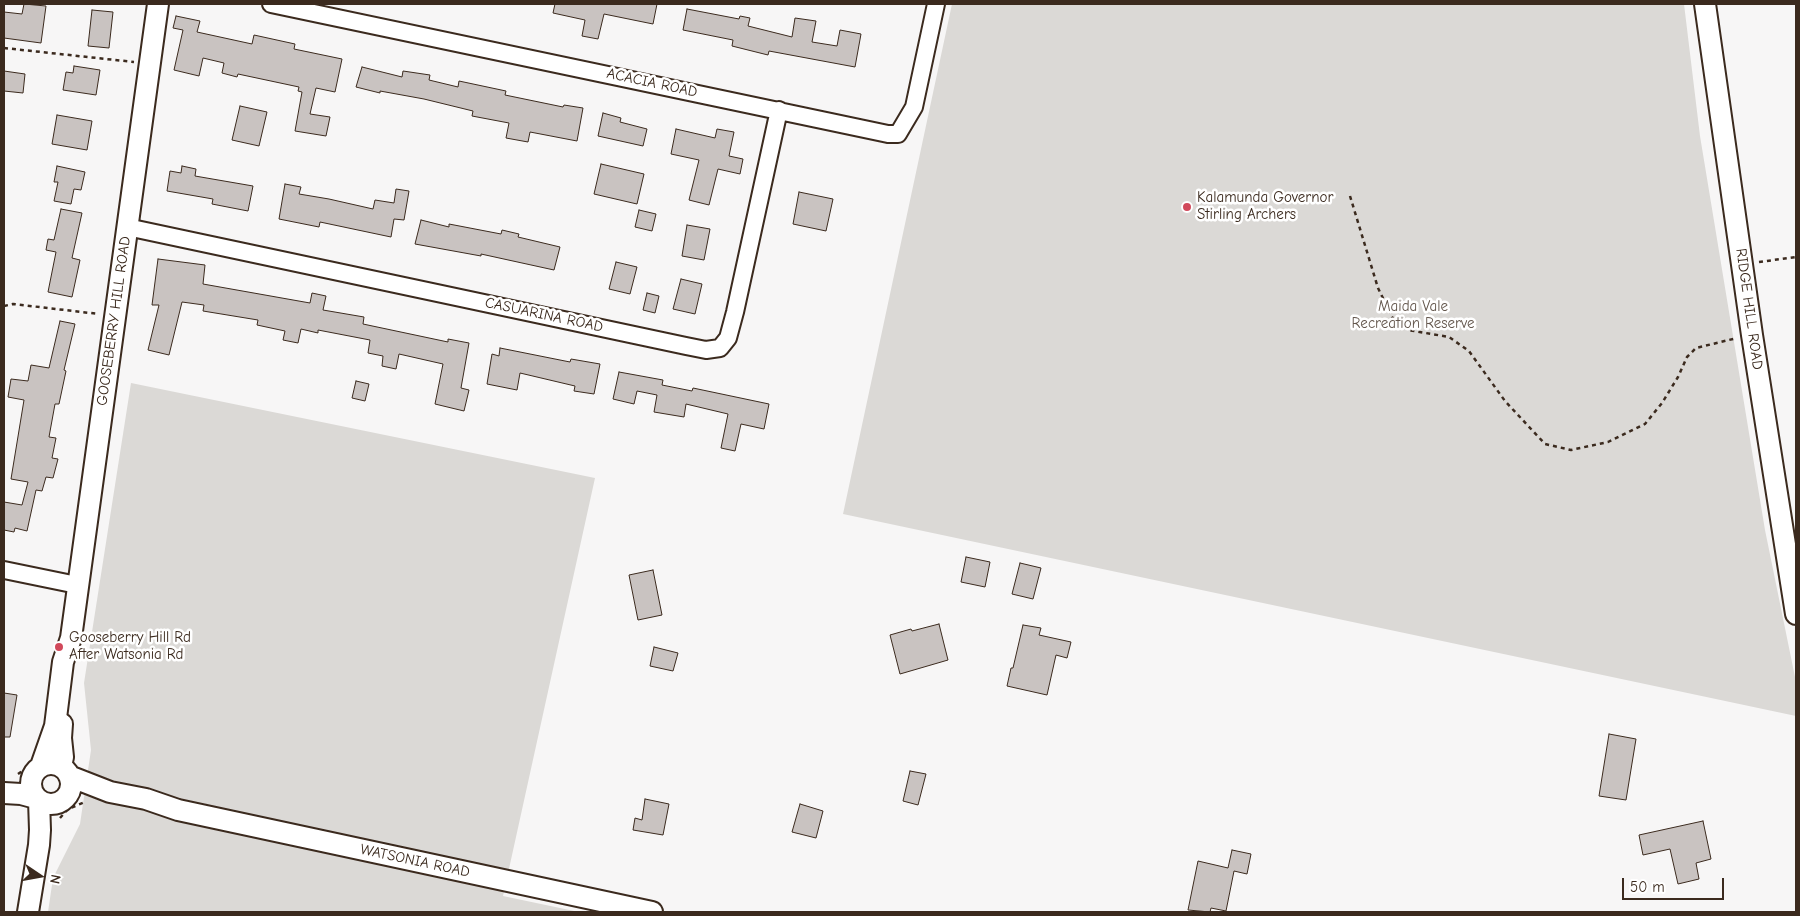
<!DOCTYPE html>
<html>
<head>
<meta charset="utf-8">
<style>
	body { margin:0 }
	#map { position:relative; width:1800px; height:916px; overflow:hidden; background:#f7f6f6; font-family:"Comic Neue",sans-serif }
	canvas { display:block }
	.frame { position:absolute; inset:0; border:5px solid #3b2a1e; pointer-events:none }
	.north { position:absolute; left:15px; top:851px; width:50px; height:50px; -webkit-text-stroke:4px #fff; paint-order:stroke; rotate:102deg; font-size:14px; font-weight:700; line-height:20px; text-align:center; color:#3b2a1e }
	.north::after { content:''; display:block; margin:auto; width:18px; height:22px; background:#3b2a1e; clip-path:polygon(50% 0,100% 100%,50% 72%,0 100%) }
	.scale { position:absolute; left:1622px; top:878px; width:102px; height:22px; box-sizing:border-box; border:2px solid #3b2a1e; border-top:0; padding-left:6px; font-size:15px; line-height:18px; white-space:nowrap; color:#3b2a1e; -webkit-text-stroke:4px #fff; paint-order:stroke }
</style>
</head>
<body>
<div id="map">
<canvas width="1800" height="916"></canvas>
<div class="frame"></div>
<div class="north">N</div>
<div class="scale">50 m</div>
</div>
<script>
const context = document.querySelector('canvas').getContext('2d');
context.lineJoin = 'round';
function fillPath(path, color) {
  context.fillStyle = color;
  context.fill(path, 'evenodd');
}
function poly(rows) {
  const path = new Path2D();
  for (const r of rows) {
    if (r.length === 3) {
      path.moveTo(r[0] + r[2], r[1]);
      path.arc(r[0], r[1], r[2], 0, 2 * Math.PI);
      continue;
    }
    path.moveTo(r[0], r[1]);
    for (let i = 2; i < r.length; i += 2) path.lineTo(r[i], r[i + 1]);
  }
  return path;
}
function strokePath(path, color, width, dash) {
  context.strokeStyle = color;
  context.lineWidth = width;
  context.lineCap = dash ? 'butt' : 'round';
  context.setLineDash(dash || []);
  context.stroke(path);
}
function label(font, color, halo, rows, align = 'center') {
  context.font = font + ' "Comic Neue",sans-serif';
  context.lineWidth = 5;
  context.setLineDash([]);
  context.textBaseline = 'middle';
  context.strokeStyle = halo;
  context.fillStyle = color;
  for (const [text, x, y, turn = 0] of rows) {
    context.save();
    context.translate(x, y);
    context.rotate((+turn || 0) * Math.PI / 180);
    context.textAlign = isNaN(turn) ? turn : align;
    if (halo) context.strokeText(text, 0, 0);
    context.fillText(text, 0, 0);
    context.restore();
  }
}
fillPath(poly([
	[952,4,1684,4,1700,136,1765,530,1796,682,1796,716,843,514],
	[131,383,595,478,503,896,579,912,48,912,53,878,80,824,91,750,84,683]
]), '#dbd9d6');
const building = poly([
	[24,4,46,6,41,43,4,38,4,12,22,14,24,4],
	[555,4,657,4,653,24,604,14,598,39,582,36,585,20,553,13,555,4],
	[687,9,739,19,740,16,750,18,748,26,792,37,795,18,816,21,812,42,837,46,840,30,861,34,855,67,769,51,768,55,732,46,733,40,683,30,687,9],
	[92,10,113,12,109,48,88,46,92,10],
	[176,16,200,21,197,32,252,44,254,35,295,44,294,49,342,59,335,92,316,88,310,114,330,117,326,136,295,131,302,92,298,91,299,87,238,74,237,77,222,73,224,63,203,58,199,76,174,70,183,30,173,28,176,16],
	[74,66,100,70,96,95,63,90,66,72,73,73,74,66],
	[362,67,402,77,403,71,430,75,429,80,458,87,459,81,506,91,505,95,563,107,564,105,583,108,577,141,530,132,528,142,506,138,509,123,472,116,473,111,424,99,380,91,380,93,356,87,362,67],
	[4,71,25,74,23,93,4,91,4,71],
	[240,106,267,112,259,146,232,140,240,106],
	[603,113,621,118,620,122,647,129,643,146,598,136,603,113],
	[57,115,92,121,87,150,52,144,57,115],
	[676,129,715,138,717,129,734,132,729,156,743,159,740,174,718,169,709,205,689,200,699,160,671,154,676,129],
	[601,164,644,174,637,204,594,194,601,164],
	[57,166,85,172,81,190,74,189,71,204,54,201,58,182,54,182,57,166],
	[182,166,196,169,195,176,253,186,248,211,212,204,213,199,167,191,170,171,181,173,182,166],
	[285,184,301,187,299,194,329,199,373,209,375,200,394,203,396,189,409,191,404,220,394,219,391,237,320,222,319,227,279,219,285,184],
	[799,192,833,199,826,231,793,224,799,192],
	[61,209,82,213,72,258,80,260,72,297,48,292,56,252,46,250,48,239,54,240,61,209],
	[639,210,656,214,652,231,635,227,639,210],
	[421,220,449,227,449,224,501,234,502,230,519,234,518,237,560,247,554,270,481,254,481,256,415,244,421,220],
	[687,225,710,229,704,260,682,256,687,225],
	[158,259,205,265,203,284,310,303,312,293,326,296,323,310,364,317,363,324,448,342,448,339,469,343,461,388,469,390,464,411,435,404,443,364,399,354,396,369,382,366,383,356,368,353,370,340,318,330,318,333,301,329,298,343,283,340,285,331,257,325,258,320,203,311,204,305,182,302,169,355,148,350,159,305,152,305,158,259],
	[616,262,637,267,630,294,609,289,616,262],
	[681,279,702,284,695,314,673,309,681,279],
	[647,293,659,296,655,313,643,310,647,293],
	[60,321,75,324,64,370,66,371,59,404,55,404,49,437,56,438,52,458,58,459,53,478,46,477,42,491,36,490,27,531,15,528,14,532,4,530,4,502,22,505,28,482,11,479,24,400,8,397,11,379,28,381,31,365,49,368,60,321],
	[500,348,570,362,571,359,600,364,594,394,574,391,575,386,520,373,517,390,487,384,492,354,499,356,500,348],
	[619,372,663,380,662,385,692,391,693,388,769,404,764,429,741,424,735,451,721,448,728,414,686,404,684,417,654,412,657,395,637,391,634,404,613,399,619,372],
	[356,381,369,384,365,401,352,398,356,381],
	[966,557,990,562,985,587,961,582,966,557],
	[1020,563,1041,568,1033,599,1012,594,1020,563],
	[653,570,662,615,638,620,629,575,653,570],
	[939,624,948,660,900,674,890,635,911,629,912,631,939,624],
	[1023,625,1041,628,1039,635,1071,642,1067,658,1056,655,1047,695,1007,686,1011,668,1013,668,1023,625],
	[654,647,678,653,673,671,650,666,654,647],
	[4,693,17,695,10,737,4,737,4,693],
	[1609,734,1636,739,1626,800,1599,796,1609,734],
	[910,771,926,774,918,805,903,801,910,771],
	[645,799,669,804,663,835,633,830,635,818,642,820,645,799],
	[800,804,823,811,816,838,792,832,800,804],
	[1703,821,1711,859,1696,863,1699,879,1678,884,1670,849,1643,855,1639,835,1703,821],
	[1232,850,1251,854,1247,874,1234,871,1226,911,1211,908,1210,912,1188,910,1198,861,1228,868,1232,850]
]);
fillPath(building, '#c9c3c1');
strokePath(building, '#3b2a1e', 1);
const minor = poly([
	[271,4,888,134,898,134,914,107,936,4],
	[127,227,686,346,706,350,720,348,728,338,735,312,779,110],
	[4,570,77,585]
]);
const tertiary = poly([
	[1705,4,1752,335,1796,614],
	[51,784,20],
	[41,766,55,726,63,662,71,638,158,4],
	[61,766,63,757,61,738,62,724],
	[69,776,110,792,146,799,178,810,652,912],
	[4,793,21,794,36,798],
	[28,912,39,845,40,830,39,800]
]);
strokePath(minor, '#3b2a1e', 20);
strokePath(tertiary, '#3b2a1e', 24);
strokePath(poly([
	[4,48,134,62],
	[1350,196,1378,288,1394,321,1408,330,1449,337,1469,351,1505,401,1545,444,1571,450,1608,442,1645,424,1662,403,1678,377,1687,357,1696,348,1737,338],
	[1759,262,1796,257],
	[4,306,13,304,99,314],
	[18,774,25,769],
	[60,818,68,809,85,802]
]), '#3b2a1e', 2.5, [4, 4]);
strokePath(minor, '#fff', 16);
strokePath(tertiary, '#fff', 20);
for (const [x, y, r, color] of [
	[1187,207,5,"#d1495b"],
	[59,647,5,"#d1495b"]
]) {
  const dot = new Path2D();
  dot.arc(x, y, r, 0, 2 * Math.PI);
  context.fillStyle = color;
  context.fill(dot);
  strokePath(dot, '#fff', 2);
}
label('15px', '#3b2a1e', '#fff', [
	["ACACIA ROAD",652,83,12],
	["RIDGE HILL ROAD",1749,309,82],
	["CASUARINA ROAD",544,315,12],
	["GOOSEBERRY HILL ROAD",114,321,-82],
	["WATSONIA ROAD",415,861,12]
]);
label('15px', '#3b2a1e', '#fff', [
	["Kalamunda Governor",1197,198],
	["Stirling Archers",1197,215],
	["Gooseberry Hill Rd",69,638],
	["After Watsonia Rd",69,655]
], 'left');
label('15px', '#63564c', '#fff', [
	["Maida Vale",1413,307],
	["Recreation Reserve",1413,324]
]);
</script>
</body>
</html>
